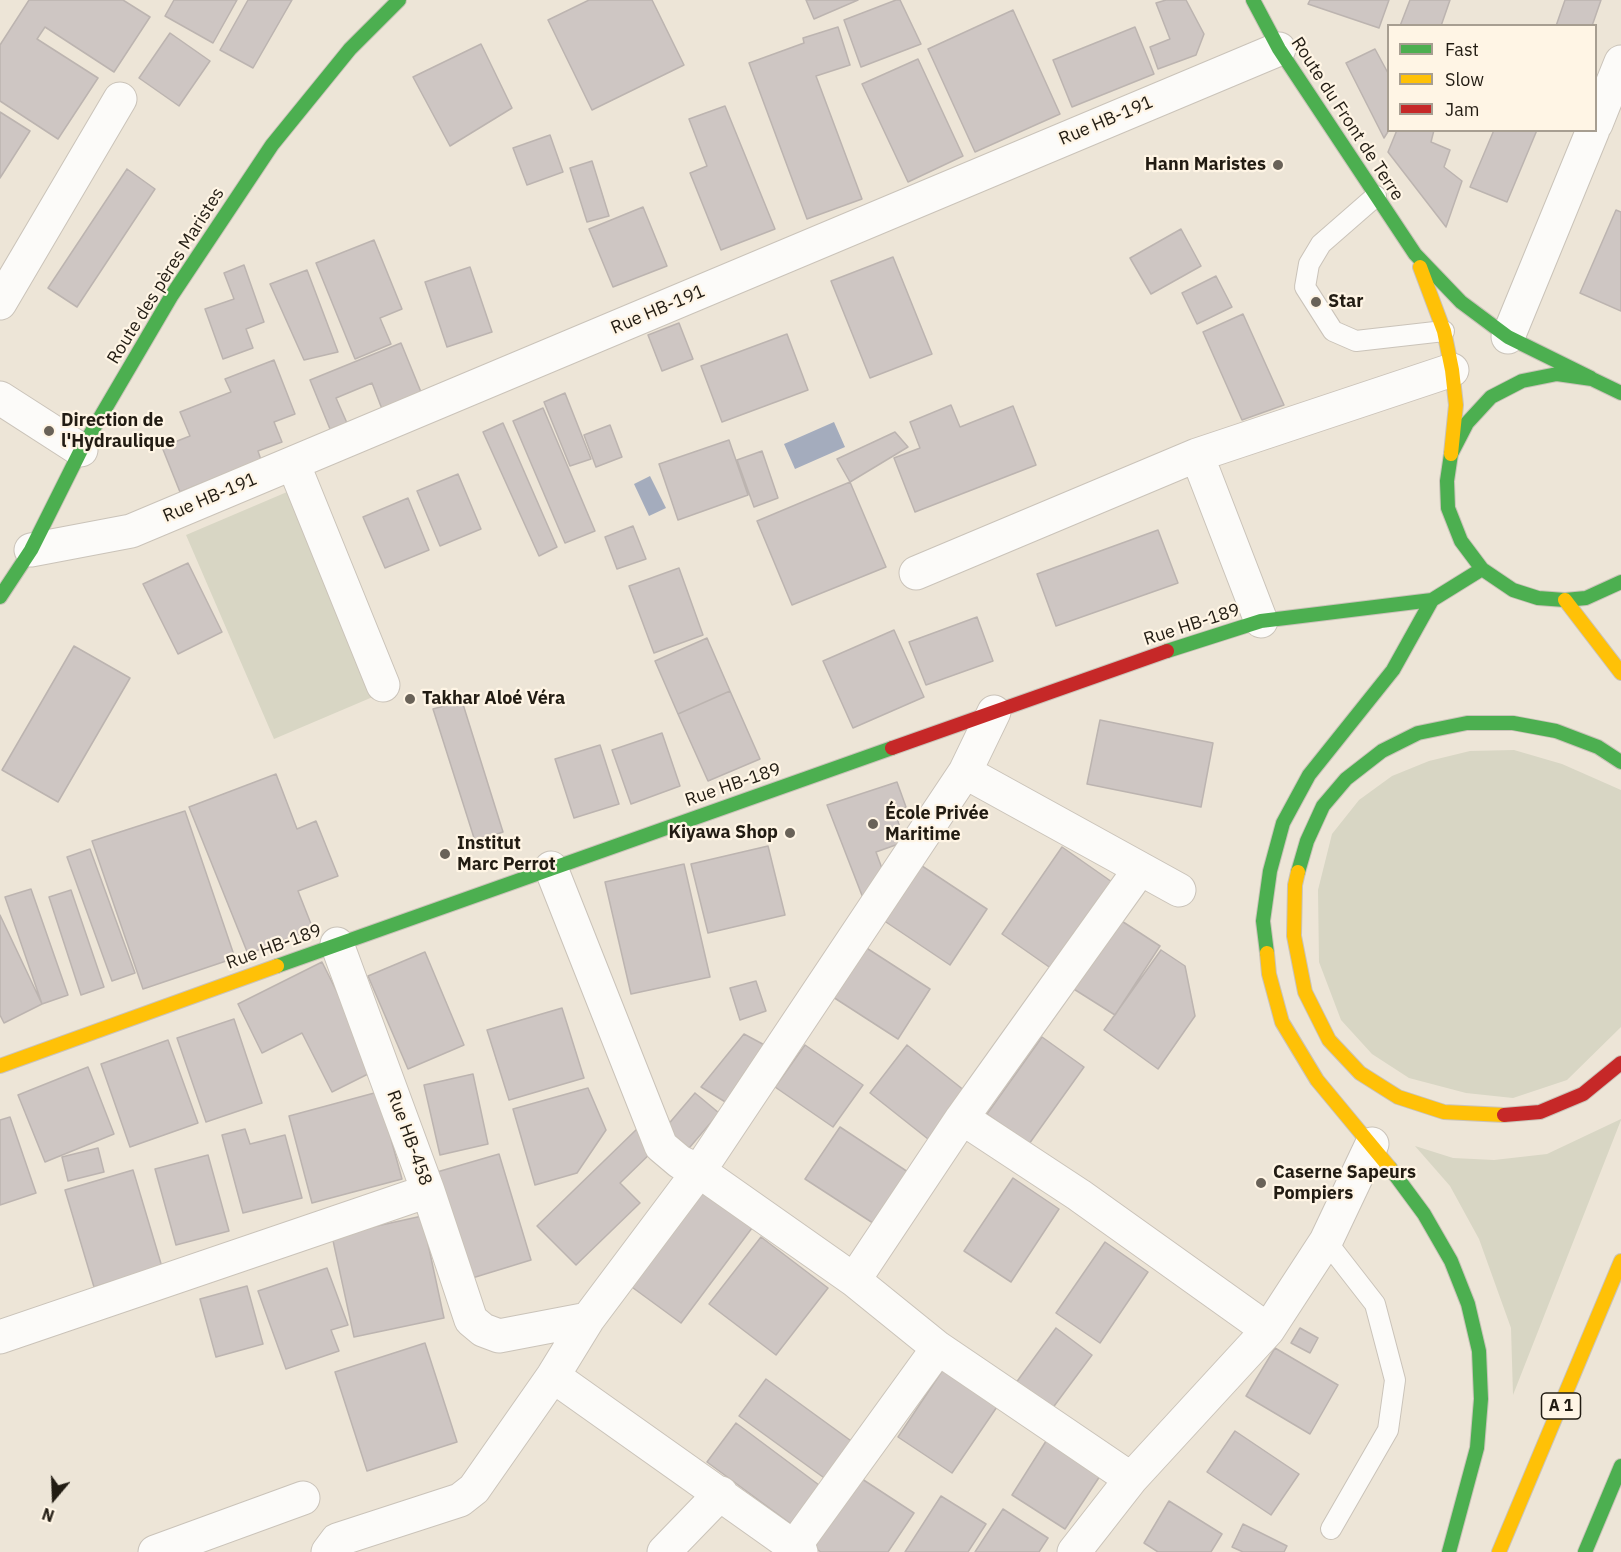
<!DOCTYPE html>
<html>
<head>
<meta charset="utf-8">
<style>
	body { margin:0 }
	#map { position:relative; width:1621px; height:1552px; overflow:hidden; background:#ede5d7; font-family:"IBM Plex Sans",sans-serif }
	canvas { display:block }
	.legend { position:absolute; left:1387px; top:24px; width:210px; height:108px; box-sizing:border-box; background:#fff5e5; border:2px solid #a79e91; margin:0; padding:8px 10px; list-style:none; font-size:18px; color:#221c13 }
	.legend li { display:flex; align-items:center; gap:12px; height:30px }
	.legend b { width:30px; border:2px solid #a79e91 }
	.north { position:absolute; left:24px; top:1468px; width:60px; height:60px; -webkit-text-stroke:4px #fff5e5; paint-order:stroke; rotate:199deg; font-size:16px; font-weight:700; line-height:24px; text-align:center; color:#221c13 }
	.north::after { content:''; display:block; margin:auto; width:21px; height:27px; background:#221c13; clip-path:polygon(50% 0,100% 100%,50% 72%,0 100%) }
</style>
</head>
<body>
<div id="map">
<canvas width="1621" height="1552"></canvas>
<ul class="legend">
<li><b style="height:8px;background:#4caf50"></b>Fast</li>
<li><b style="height:8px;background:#ffc107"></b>Slow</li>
<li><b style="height:8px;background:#c62828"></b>Jam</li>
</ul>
<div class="north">N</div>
</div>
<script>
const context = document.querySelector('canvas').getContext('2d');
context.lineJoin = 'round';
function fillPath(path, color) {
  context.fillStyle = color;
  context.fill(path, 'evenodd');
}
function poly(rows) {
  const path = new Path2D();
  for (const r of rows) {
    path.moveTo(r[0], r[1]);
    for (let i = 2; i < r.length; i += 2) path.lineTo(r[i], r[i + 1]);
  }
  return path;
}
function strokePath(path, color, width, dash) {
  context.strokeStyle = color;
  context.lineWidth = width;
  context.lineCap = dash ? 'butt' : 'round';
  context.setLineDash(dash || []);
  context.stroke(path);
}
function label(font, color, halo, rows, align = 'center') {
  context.font = font + ' "IBM Plex Sans",sans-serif';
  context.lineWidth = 4.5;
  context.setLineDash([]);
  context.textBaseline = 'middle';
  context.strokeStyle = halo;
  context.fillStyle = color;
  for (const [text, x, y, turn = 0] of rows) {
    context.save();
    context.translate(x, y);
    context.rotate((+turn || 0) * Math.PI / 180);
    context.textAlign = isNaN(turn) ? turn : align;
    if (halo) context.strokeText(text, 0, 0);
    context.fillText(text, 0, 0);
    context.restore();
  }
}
fillPath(poly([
	[287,492,375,696,274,739,186,535],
	[1514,750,1562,764,1621,790,1621,1027,1567,1080,1513,1098,1466,1093,1409,1078,1372,1054,1341,1020,1319,962,1318,890,1332,834,1359,800,1392,776,1429,761,1470,751],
	[1621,1119,1621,1120,1513,1395,1511,1328,1479,1239,1450,1186,1415,1146,1453,1158,1494,1160,1547,1154]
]), '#d8d6c4');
fillPath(poly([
	[834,422,845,447,795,469,784,444],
	[650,476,666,508,649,516,634,484]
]), '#a4acbd');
const building = poly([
	[29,0,123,0,150,17,114,72,45,27,37,39,98,78,58,139,0,101,0,45,29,0],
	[174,0,237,0,213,43,165,16,174,0],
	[248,0,292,0,253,68,220,50,248,0],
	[589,0,652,0,684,65,592,110,548,20,589,0],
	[806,0,858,0,814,19,806,0],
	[896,0,900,0,921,44,861,67,844,20,896,0],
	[1166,0,1186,0,1204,34,1196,55,1158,69,1150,47,1170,39,1156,3,1166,0],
	[1310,0,1389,0,1379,28,1308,4,1310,0],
	[1410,0,1450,0,1441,26,1400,26,1410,0],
	[1565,0,1601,0,1592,26,1556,26,1565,0],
	[1013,10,1060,114,975,152,928,49,1013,10],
	[838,27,850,65,816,76,862,199,807,219,749,63,804,43,803,38,838,27],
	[1135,27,1154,74,1072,107,1053,60,1135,27],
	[170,33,210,61,179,106,139,78,170,33],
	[481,44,512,108,450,146,413,77,481,44],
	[1375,49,1388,73,1389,130,1384,138,1346,63,1375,49],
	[918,59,963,156,908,182,862,84,918,59],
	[725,106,775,229,721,250,690,173,707,166,689,119,725,106],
	[0,112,30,131,0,178,0,112],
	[1397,130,1434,130,1431,142,1450,150,1444,167,1462,181,1446,227,1388,152,1397,130],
	[1494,130,1537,130,1507,202,1470,187,1494,130],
	[550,135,563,172,527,185,513,148,550,135],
	[592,161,609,216,587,222,570,168,592,161],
	[127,169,155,189,77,307,48,288,127,169],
	[643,207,667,266,613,287,589,229,643,207],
	[1616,210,1621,212,1621,311,1580,293,1616,210],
	[1181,229,1201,266,1151,294,1130,258,1181,229],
	[374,240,402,309,380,318,391,344,355,359,316,263,374,240],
	[893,257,932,354,870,378,831,281,893,257],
	[244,265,264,322,246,329,253,348,223,359,205,309,234,299,224,273,244,265],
	[470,267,492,332,447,347,425,282,470,267],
	[307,270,338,352,304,360,270,284,307,270],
	[1216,276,1232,307,1197,324,1182,293,1216,276],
	[1243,314,1284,405,1242,420,1203,332,1243,314],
	[679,323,693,359,662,371,648,335,679,323],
	[787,334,808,390,722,422,701,366,787,334],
	[401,343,421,392,382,409,372,383,336,398,347,423,330,429,310,380,401,343],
	[274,360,295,414,274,422,282,442,258,451,261,460,180,492,162,447,190,436,180,412,231,392,225,379,274,360],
	[565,393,591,459,570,466,544,402,565,393],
	[951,405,960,427,1013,406,1036,465,915,512,894,458,920,448,910,422,951,405],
	[543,408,595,531,565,543,513,421,543,408],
	[503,423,557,547,539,556,483,432,503,423],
	[610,425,622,457,596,467,584,435,610,425],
	[895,432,908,447,850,482,837,459,895,432],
	[729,440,748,495,678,520,659,464,729,440],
	[762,451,778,498,754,507,737,460,762,451],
	[458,474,481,529,440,546,417,491,458,474],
	[850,482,886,567,792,605,757,521,850,482],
	[408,498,429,550,385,568,363,517,408,498],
	[633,526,646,559,617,569,605,537,633,526],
	[1158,530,1178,583,1056,626,1037,574,1158,530],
	[188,563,222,632,178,654,143,584,188,563],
	[679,568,703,635,654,653,629,586,679,568],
	[977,617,993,661,926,685,909,642,977,617],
	[894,630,924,697,853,728,823,661,894,630],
	[707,638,730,691,678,714,655,661,707,638],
	[74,646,130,678,58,802,2,770,74,646],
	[730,691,760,759,708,781,678,714,730,691],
	[462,701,503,832,475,841,433,709,462,701],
	[1100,720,1213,743,1201,807,1087,784,1100,720],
	[662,733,680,786,631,804,612,750,662,733],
	[600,745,619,804,574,818,555,759,600,745],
	[276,774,297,829,316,821,338,876,298,891,313,929,248,954,189,807,276,774],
	[897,782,906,807,895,811,904,842,876,852,884,874,863,898,827,805,897,782],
	[185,811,235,958,143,989,92,841,185,811],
	[768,846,785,915,708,933,691,864,768,846],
	[1062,847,1112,882,1052,969,1002,934,1062,847],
	[90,849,135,973,112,981,67,857,90,849],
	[916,862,987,909,950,965,880,918,916,862],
	[684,864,710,977,631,994,605,882,684,864],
	[31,889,68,995,42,1004,5,897,31,889],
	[71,890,104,987,81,995,49,897,71,890],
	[0,915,42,1004,4,1023,0,1015,0,915],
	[1114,916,1160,946,1115,1015,1069,986,1114,916],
	[865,947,930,989,898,1039,833,997,865,947],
	[1161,950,1185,966,1195,1016,1158,1069,1104,1030,1161,950],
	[425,952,464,1045,408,1069,368,976,425,952],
	[322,962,376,1070,332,1092,302,1033,262,1053,238,1004,322,962],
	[756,981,766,1011,740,1020,730,988,756,981],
	[562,1008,584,1078,509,1100,487,1030,562,1008],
	[234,1019,262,1103,206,1122,177,1038,234,1019],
	[744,1034,770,1048,727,1103,701,1087,744,1034],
	[1042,1037,1084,1067,1029,1144,987,1114,1042,1037],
	[168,1040,198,1123,130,1147,101,1064,168,1040],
	[805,1045,863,1085,833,1127,775,1087,805,1045],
	[907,1045,965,1091,928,1139,870,1093,907,1045],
	[88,1067,114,1134,45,1162,18,1095,88,1067],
	[473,1074,488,1144,440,1155,424,1085,473,1074],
	[588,1088,606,1130,577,1173,535,1185,513,1109,588,1088],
	[378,1092,402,1179,312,1203,289,1116,378,1092],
	[695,1093,719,1113,684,1154,660,1134,695,1093],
	[10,1117,36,1193,0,1205,0,1120,10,1117],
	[639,1127,658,1146,620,1183,640,1203,576,1265,537,1226,639,1127],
	[840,1127,911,1174,876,1225,805,1179,840,1127],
	[245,1129,250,1144,285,1135,302,1198,243,1213,222,1135,245,1129],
	[98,1148,104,1172,68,1181,62,1157,98,1148],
	[499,1154,531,1260,469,1279,437,1172,499,1154],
	[208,1155,229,1231,176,1245,155,1169,208,1155],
	[133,1170,162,1267,94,1287,65,1190,133,1170],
	[1013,1178,1059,1209,1011,1282,964,1251,1013,1178],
	[699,1182,755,1224,681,1323,625,1282,699,1182],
	[422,1216,444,1318,354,1337,332,1236,422,1216],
	[761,1237,828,1288,776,1355,709,1304,761,1237],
	[1105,1242,1148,1272,1100,1343,1056,1313,1105,1242],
	[327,1268,348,1325,331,1330,339,1351,286,1369,258,1291,327,1268],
	[247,1286,263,1344,216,1357,200,1299,247,1286],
	[1056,1328,1092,1355,1046,1417,1010,1391,1056,1328],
	[1300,1328,1318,1338,1310,1353,1291,1343,1300,1328],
	[425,1343,457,1442,367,1471,335,1372,425,1343],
	[1275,1348,1338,1385,1310,1434,1246,1396,1275,1348],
	[946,1365,1001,1401,952,1473,898,1437,946,1365],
	[766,1379,854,1443,827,1480,739,1416,766,1379],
	[736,1423,823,1488,795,1527,707,1462,736,1423],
	[1235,1431,1299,1474,1271,1515,1207,1472,1235,1431],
	[1048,1438,1102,1473,1065,1529,1012,1495,1048,1438],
	[859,1477,914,1513,888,1552,821,1552,812,1546,859,1477],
	[941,1496,986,1524,968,1552,905,1552,941,1496],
	[1169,1501,1222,1534,1211,1552,1158,1552,1144,1543,1169,1501],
	[1003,1509,1048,1538,1039,1552,975,1552,1003,1509],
	[1243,1524,1287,1546,1284,1552,1243,1552,1232,1547,1243,1524]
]);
fillPath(building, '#cec6c3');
strokePath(building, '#bcb4b0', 1.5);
const lane = poly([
	[1376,196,1321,244,1309,264,1305,287,1333,331,1356,341,1444,331],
	[1326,1241,1375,1304,1395,1380,1388,1430,1331,1529]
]);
const street = poly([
	[1596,124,1621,62],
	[0,303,120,99],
	[1508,337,1593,130],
	[0,398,81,450],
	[1197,455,1261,621],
	[293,463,383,685],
	[31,550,131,531,1279,49],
	[916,573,1197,455,1452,370],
	[965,772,1179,890],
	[551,868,661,1146,680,1162,699,1171,854,1280,938,1348,1131,1479],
	[337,944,428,1191,471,1320,483,1330,499,1336,588,1319],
	[962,1118,1079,1195,1268,1330],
	[854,1280,962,1118,1140,869],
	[0,1337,428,1191],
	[553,1376,801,1552],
	[794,1547,938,1348],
	[155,1552,303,1498],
	[328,1552,337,1540,460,1500,474,1489,553,1376,588,1319,699,1171,965,772,994,712],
	[664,1552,721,1493],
	[1074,1552,1131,1479,1268,1330,1326,1241,1372,1144]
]);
const fast = poly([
	[1253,0,1279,49,1415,254,1461,302,1508,337,1591,378],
	[1621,393,1592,379,1557,374,1522,381,1491,397,1467,423,1451,454,1447,481,1448,508,1461,541,1482,569,1513,590,1538,598,1565,600,1586,598,1621,582],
	[0,597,31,550,81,450,172,295,272,145,350,49,399,0],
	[1167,651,1261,621,1432,600,1482,569],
	[1298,872,1307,841,1323,806,1346,779,1382,751,1418,733,1467,723,1513,723,1556,731,1598,747,1621,762],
	[1267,953,1263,921,1270,871,1283,823,1309,775,1393,670,1432,600],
	[277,966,892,748],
	[1390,1168,1424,1214,1451,1261,1468,1304,1479,1351,1481,1399,1477,1448,1449,1552],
	[1585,1552,1621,1466]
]);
const slow = poly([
	[1420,267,1444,331,1452,370,1456,405,1451,454],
	[1565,600,1621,673],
	[1298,872,1295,885,1294,936,1305,992,1329,1040,1360,1073,1398,1097,1444,1112,1504,1115],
	[1267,953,1269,974,1282,1022,1317,1080,1390,1168],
	[0,1066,277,966],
	[1499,1552,1621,1261]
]);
const jam = poly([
	[892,748,1167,651],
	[1504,1115,1540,1112,1583,1094,1621,1063]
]);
strokePath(lane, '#cac3b9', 22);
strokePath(street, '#cac3b9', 35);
strokePath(fast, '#cac3b9', 16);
strokePath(slow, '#cac3b9', 16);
strokePath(jam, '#cac3b9', 16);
strokePath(lane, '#fcfbf9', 20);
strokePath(street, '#fcfbf9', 33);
strokePath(fast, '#4caf50', 14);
strokePath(slow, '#ffc107', 14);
strokePath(jam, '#c62828', 14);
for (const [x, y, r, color] of [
	[1278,165,6,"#696258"],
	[1316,302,6,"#696258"],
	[49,431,6,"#696258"],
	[410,699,6,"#696258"],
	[873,824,6,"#696258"],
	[790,833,6,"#696258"],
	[445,854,6,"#696258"],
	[1261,1183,6,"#696258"]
]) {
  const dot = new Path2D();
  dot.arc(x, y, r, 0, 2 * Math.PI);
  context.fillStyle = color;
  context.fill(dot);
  strokePath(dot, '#fff5e5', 2);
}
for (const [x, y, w] of [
	[1561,1406,39]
]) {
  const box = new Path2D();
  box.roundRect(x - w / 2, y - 13, w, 26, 4.5);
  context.fillStyle = '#fff5e5';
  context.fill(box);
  strokePath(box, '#221c13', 1.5);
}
label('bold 16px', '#221c13', null, [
	["A 1",1561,1406]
]);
label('18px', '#221c13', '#fff5e5', [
	["Route du Front de Terre",1347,119,57],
	["Rue HB-191",1106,121,-23],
	["Route des pères Maristes",166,276,-58],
	["Rue HB-191",658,310,-23],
	["Rue HB-191",210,498,-23],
	["Rue HB-189",1192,625,-18],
	["Rue HB-189",733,785,-19],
	["Rue HB-189",274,947,-20],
	["Rue HB-458",409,1138,70]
]);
label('bold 18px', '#221c13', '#fff5e5', [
	["Hann Maristes",1266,165,"right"],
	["Star",1328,302],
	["Direction de",61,421],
	["l'Hydraulique",61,442],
	["Takhar Aloé Véra",422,699],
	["École Privée",885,814],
	["Maritime",885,835],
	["Kiyawa Shop",778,833,"right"],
	["Institut",457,844],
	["Marc Perrot",457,865],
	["Caserne Sapeurs",1273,1173],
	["Pompiers",1273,1194]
], 'left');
</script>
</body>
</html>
